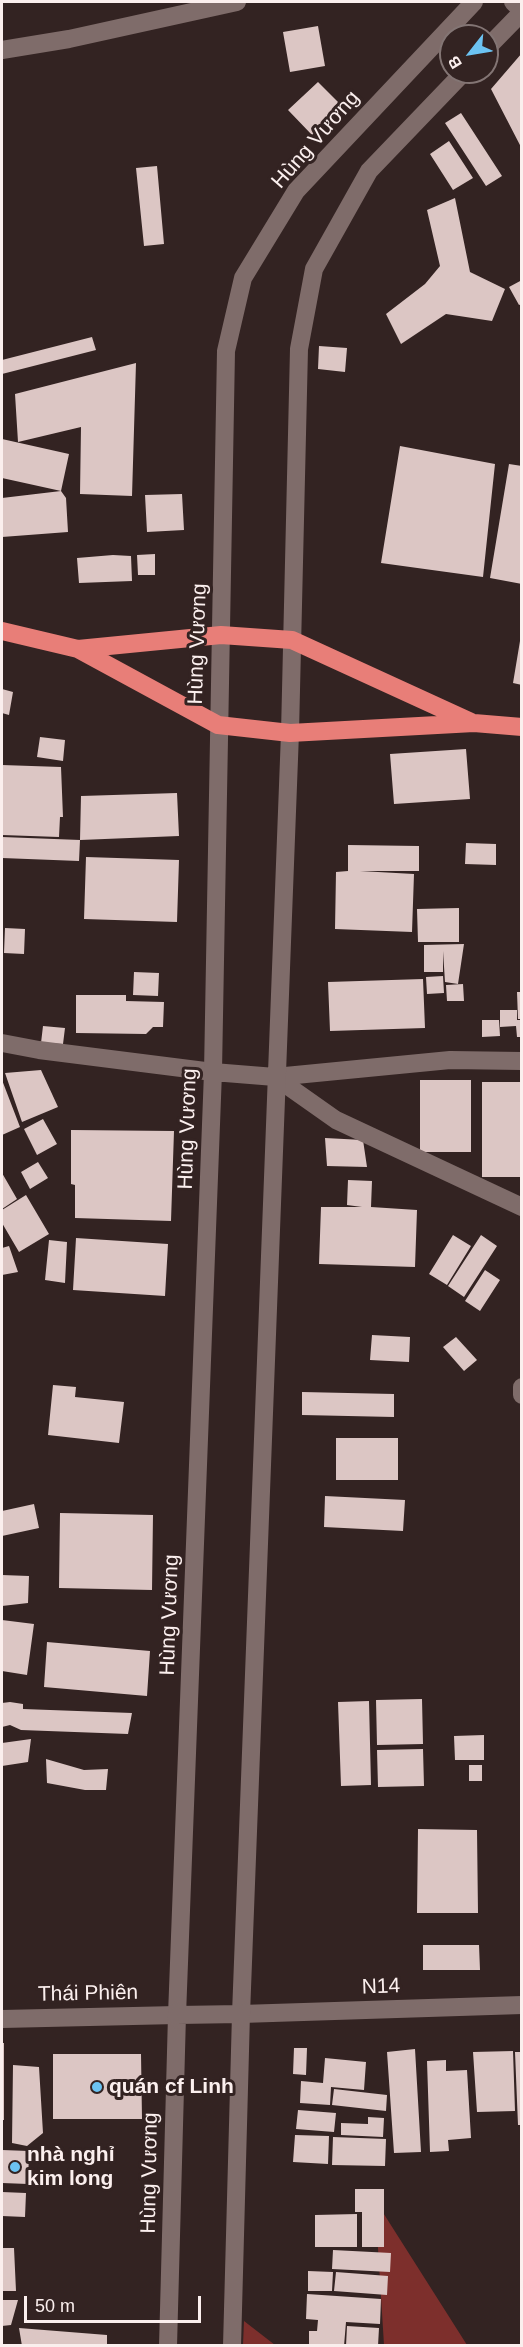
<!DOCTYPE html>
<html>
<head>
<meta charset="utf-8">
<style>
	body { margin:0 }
	#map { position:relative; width:523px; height:2347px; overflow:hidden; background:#332322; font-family:Arial,sans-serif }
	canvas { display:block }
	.frame { position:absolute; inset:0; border:3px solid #fbefee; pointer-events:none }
	.north { position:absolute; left:439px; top:24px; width:60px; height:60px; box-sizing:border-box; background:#332322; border:2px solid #837574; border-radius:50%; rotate:239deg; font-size:16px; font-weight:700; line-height:24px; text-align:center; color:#fbefee }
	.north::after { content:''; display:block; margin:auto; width:21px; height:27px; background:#6cc3f2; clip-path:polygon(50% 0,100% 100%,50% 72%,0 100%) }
	.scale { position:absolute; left:24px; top:2296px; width:177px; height:27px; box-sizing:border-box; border:3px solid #fbefee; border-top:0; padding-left:8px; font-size:18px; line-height:21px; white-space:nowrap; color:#fbefee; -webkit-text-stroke:4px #332322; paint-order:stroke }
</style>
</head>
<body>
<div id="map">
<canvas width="523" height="2347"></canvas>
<div class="frame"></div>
<div class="north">B</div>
<div class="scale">50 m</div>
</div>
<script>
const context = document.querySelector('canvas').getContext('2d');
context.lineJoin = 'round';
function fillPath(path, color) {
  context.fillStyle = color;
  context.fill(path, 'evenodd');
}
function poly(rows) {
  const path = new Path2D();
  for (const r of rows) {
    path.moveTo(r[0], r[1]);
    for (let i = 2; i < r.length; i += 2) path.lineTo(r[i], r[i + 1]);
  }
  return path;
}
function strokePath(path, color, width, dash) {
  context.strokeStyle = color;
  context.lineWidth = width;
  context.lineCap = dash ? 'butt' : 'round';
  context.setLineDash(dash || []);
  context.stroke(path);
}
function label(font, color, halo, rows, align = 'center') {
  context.font = font + ' Arial,sans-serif';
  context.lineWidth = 6;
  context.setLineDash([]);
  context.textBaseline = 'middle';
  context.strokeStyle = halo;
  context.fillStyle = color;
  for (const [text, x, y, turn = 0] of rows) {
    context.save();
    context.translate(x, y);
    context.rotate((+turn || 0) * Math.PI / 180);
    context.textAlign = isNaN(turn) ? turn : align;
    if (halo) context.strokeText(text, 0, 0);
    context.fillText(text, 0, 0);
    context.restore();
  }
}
fillPath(poly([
	[375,2200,467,2345,384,2345],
	[244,2321,275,2345,243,2345]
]), '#7d2f2c');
fillPath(poly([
	[318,26,325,66,290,72,283,32],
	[522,53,522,149,491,89],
	[318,82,342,106,312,135,288,110],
	[461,113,502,176,486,186,445,123],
	[449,141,473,178,453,190,430,154],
	[157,166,164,244,144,246,136,168],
	[455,198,470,272,505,289,492,321,446,314,401,344,386,314,425,284,440,266,427,210],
	[522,280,522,304,519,305,509,287],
	[92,337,96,350,2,374,2,360],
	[319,346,347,348,345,372,318,369],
	[136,363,132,496,80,494,81,427,18,442,15,394],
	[2,439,69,454,61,491,2,478],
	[400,446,495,464,483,577,381,563],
	[509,464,522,466,522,584,490,578],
	[61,491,66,498,68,532,2,537,2,498],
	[182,494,184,530,147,532,145,495],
	[155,554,155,575,138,575,137,555],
	[113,555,131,556,132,581,79,583,77,558],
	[520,641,522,641,522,685,513,683],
	[2,689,13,692,9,715,2,713],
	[40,737,65,740,63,761,37,757],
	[466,749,470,799,394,804,390,754],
	[2,765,61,767,63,817,60,817,59,837,2,835],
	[177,793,179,836,80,840,81,796],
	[2,837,80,840,79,861,2,858],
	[466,843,496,844,496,865,465,864],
	[348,845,419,846,419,871,360,871,414,874,412,932,335,929,336,872,348,871],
	[86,857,179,860,177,922,84,919],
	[459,908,459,942,418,942,417,909],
	[5,928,25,929,24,954,4,953],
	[464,944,458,984,445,982,443,951,443,972,424,972,424,945],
	[134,972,159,973,158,996,133,995],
	[443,976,444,993,427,994,426,977],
	[423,979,425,1028,330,1031,328,982],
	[463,984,464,1001,447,1001,446,985],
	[517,992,522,992,522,1019,518,1019],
	[76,995,126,995,126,1001,164,1002,163,1027,153,1027,146,1034,76,1033],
	[500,1010,517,1010,517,1020,522,1020,522,1037,517,1037,516,1026,500,1027],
	[482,1020,499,1020,500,1036,482,1037],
	[43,1026,65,1028,63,1044,41,1043],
	[41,1070,58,1107,22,1122,5,1073],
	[2,1080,20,1127,2,1135],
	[420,1080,471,1080,471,1152,420,1152],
	[482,1082,522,1082,522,1177,482,1177],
	[43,1119,57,1144,37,1155,24,1129],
	[71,1130,174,1131,171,1221,75,1218,75,1185,71,1184],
	[325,1138,363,1140,367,1167,327,1166],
	[38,1162,48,1178,30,1189,21,1172],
	[2,1173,17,1199,2,1209],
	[348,1180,372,1181,371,1207,417,1210,415,1267,319,1264,321,1207,362,1207,347,1205],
	[26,1195,49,1234,19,1252,2,1223,2,1210],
	[453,1235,471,1246,447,1285,429,1274],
	[481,1235,497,1246,464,1297,448,1286],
	[76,1238,168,1244,165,1296,73,1290],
	[49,1240,67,1242,65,1283,45,1280],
	[9,1246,18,1272,2,1275,2,1248],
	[485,1270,500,1280,480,1311,465,1301],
	[372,1335,410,1337,409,1362,370,1360],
	[456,1337,477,1360,464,1371,443,1347],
	[53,1385,76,1387,75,1397,124,1402,119,1443,48,1435],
	[302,1392,394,1394,394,1417,302,1415],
	[336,1438,398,1438,398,1480,336,1480],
	[325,1496,405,1500,403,1531,324,1527],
	[34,1504,39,1528,2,1536,2,1511],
	[60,1513,153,1515,152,1590,59,1588],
	[2,1575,29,1576,28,1603,2,1606],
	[2,1620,34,1624,27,1675,2,1671],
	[47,1642,150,1651,147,1696,44,1687],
	[422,1699,423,1744,377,1745,376,1700],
	[369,1701,371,1785,341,1786,338,1702],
	[10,1702,23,1704,23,1709,132,1713,128,1734,21,1730,10,1725,2,1727,2,1703],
	[484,1735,484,1760,455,1760,454,1736],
	[31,1739,28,1762,2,1766,2,1743],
	[423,1749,424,1786,378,1787,377,1750],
	[46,1759,84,1770,108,1769,106,1790,85,1790,47,1783],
	[469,1765,482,1765,482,1781,469,1781],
	[418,1829,477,1830,478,1913,417,1913],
	[423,1945,479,1945,480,1970,423,1970],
	[2,2043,4,2043,4,2120,2,2120],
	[294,2048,307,2048,306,2075,293,2074],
	[415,2049,421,2152,394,2153,387,2052],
	[513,2051,515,2111,477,2112,473,2052],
	[515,2052,522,2052,522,2125,518,2125],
	[53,2054,141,2054,142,2119,53,2119],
	[325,2058,366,2062,364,2090,331,2087,330,2105,300,2103,301,2081,323,2083],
	[446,2060,446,2071,467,2070,471,2138,448,2140,449,2151,430,2152,427,2061],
	[13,2065,39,2067,43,2133,27,2146,12,2143],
	[334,2089,387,2095,386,2111,332,2105],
	[298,2110,336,2113,334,2132,296,2129],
	[368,2117,384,2118,383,2137,341,2135,341,2123,368,2124],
	[295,2135,329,2136,328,2164,293,2162],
	[333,2137,386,2139,385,2166,332,2165],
	[2,2150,29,2151,28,2184,2,2183],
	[355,2189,384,2189,384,2247,362,2247,362,2212,355,2212],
	[2,2192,26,2193,25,2217,2,2216],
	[357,2214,357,2247,315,2247,315,2215],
	[2,2248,14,2248,16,2291,2,2291],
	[333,2250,391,2253,390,2272,332,2269],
	[308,2271,333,2272,332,2291,308,2291],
	[336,2272,388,2276,387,2295,334,2291],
	[307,2294,381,2299,380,2324,346,2322,344,2346,309,2346,309,2331,317,2331,318,2320,306,2319],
	[2,2300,18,2300,11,2325,2,2326],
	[347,2326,379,2328,378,2346,346,2346],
	[19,2328,107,2335,107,2344,22,2346]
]), '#dcc6c4');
strokePath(poly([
	[513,2,522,11],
	[2,50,69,39,237,2],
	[2,1043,39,1050,213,1072],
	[275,1077,336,1120,522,1207],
	[275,1077,450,1060,522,1061],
	[522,1387,522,1395],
	[241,2014,522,2005],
	[2,2019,177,2015]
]), '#7f6c6a', 18);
strokePath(poly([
	[487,48,522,12],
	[213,1072,275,1077],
	[177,2015,241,2014],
	[168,2346,177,2015,213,1072,226,351,243,278,296,191,474,2],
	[232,2346,241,2014,290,733,299,349,314,269,369,171,464,72]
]), '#7f6c6a', 18);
strokePath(poly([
	[2,631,78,649,218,725,290,733,474,723,522,727],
	[78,649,221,635,292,640,471,722]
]), '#e87e78', 18);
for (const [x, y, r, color] of [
	[97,2087,6,"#6cc3f2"],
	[15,2167,6,"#6cc3f2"]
]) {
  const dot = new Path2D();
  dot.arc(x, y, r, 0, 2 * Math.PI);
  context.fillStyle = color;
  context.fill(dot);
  strokePath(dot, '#332322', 2);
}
label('21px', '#fbefee', '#332322', [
	["Hùng Vương",316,140,-49],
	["Hùng Vương",198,644,-88],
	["Hùng Vương",188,1129,-88],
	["Hùng Vương",170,1615,-88],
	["N14",381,1987,-2],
	["Thái Phiên",88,1994,-1],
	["Hùng Vương",150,2173,-89]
]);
label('bold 21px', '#fbefee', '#332322', [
	["quán cf Linh",109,2087],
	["nhà nghỉ",27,2155],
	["kim long",27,2179]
], 'left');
</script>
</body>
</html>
